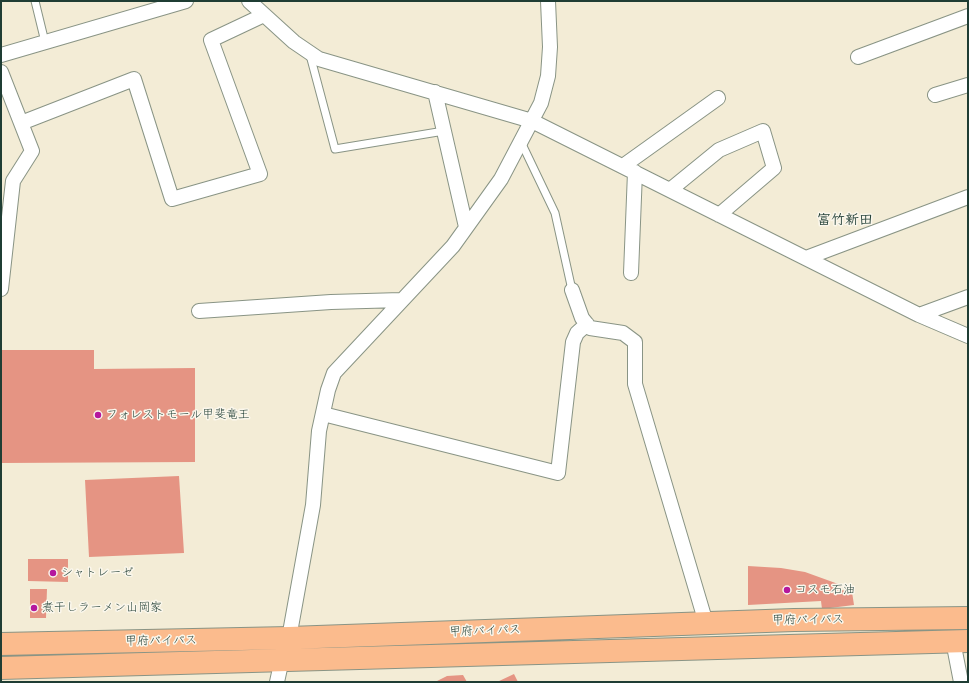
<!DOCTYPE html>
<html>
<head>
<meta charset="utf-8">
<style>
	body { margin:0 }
	#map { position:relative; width:969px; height:683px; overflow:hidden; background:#f3ecd6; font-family:"Shantell Sans",sans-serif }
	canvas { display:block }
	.frame { position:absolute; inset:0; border:2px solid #1f3d34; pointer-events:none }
</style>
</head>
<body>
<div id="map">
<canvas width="969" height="683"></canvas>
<div class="frame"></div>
</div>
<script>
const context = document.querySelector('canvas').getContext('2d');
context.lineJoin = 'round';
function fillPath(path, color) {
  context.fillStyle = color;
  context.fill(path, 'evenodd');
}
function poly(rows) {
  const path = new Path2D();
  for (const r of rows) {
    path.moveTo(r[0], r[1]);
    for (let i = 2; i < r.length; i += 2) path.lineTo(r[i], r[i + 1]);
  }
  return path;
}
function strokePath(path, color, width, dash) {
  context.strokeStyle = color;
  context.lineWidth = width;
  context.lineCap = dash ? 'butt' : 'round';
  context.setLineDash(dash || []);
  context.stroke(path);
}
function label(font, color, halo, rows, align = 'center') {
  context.font = font + ' "Shantell Sans","Klee One",sans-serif';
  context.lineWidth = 3;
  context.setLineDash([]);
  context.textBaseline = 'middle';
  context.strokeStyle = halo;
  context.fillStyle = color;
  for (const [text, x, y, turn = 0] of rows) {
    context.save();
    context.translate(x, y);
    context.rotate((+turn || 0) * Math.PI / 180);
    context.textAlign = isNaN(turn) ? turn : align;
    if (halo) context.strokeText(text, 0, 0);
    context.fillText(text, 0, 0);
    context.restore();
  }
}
fillPath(poly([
	[1,350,94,350,94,369,195,368,195,462,1,463],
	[179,476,184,553,89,557,85,480],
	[28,559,68,559,68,582,28,581],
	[748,566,781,568,805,572,841,585,841,590,852,592,854,605,822,609,821,601,748,605],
	[30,589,47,589,46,618,30,618],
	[514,674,518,682,497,682],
	[463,675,467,682,435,682,447,676]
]), '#e59483');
const lane = poly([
	[35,1,45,42],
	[310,55,335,149,444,131],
	[521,142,555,213,572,290]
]);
const street = poly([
	[249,1,294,42,319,59,532,121,919,315,968,336],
	[1,55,186,1],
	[858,57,968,16],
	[1,72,32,151,13,181,1,289],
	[435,92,466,227],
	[935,95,968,85],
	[21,123,134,79,172,199,260,174,211,40,264,15],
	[623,166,718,98],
	[670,190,719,150,763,131,774,168,719,215],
	[806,258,968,197],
	[631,273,635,172],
	[572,290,582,318,590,328,623,333,635,342,635,384,706,623],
	[199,311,331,302,401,300],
	[919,315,968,297],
	[323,414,558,473,573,342,577,333,587,324],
	[289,638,313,505,319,431,328,390,334,373,453,246,501,179,541,103,548,76,550,47,548,1],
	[953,641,961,682],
	[277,682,282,659]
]);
const highway = poly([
	[1,644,289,638,794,620,968,618],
	[1,668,968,641]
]);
strokePath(lane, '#899485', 9);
strokePath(street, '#899485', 16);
strokePath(highway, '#899485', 24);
strokePath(lane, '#fff', 7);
strokePath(street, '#fff', 14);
strokePath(highway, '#fbbb8d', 22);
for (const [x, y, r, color] of [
	[98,415,4,"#b5179e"],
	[53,573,4,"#b5179e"],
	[787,590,4,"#b5179e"],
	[34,608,4,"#b5179e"]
]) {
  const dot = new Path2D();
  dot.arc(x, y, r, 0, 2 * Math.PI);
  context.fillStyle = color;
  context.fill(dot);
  strokePath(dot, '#fbf7ec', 1.5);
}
label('12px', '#1f3d34', '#fbf7ec', [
	["フォレストモール甲斐竜王",106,415],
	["シャトレーゼ",61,573],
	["コスモ石油",795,590],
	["煮干しラーメン山岡家",42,608]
], 'left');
label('12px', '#1f3d34', '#fbf7ec', [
	["甲府バイパス",808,620,-1],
	["甲府バイパス",485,631,-2],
	["甲府バイパス",161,641,-1]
]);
label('bold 14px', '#1f3d34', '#fbf7ec', [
	["富竹新田",845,220]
]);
</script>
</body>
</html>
